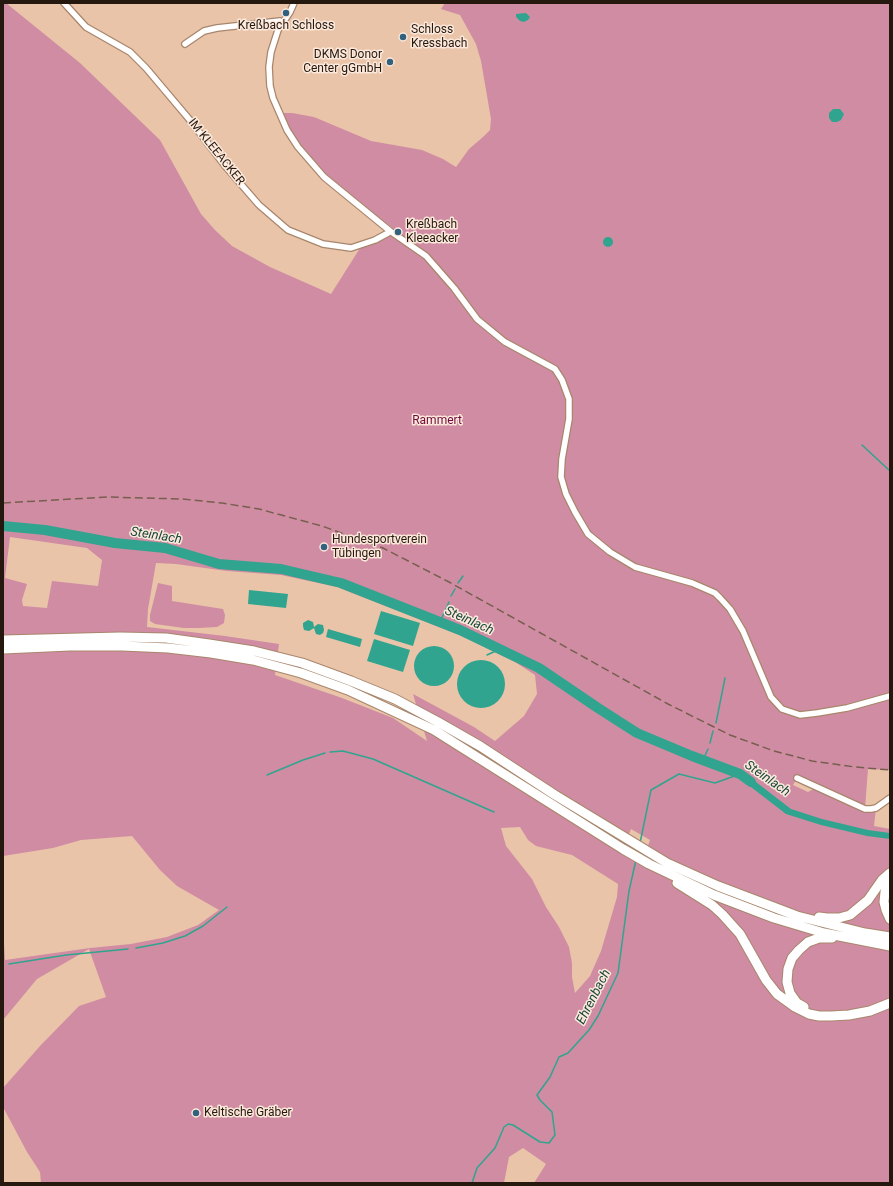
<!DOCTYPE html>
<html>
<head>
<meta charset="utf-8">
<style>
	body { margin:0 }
	#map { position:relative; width:893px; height:1186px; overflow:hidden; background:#e9c4a9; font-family:Roboto,sans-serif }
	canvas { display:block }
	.frame { position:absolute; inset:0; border:4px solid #25180e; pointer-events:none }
</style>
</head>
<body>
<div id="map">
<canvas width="893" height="1186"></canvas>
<div class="frame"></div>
</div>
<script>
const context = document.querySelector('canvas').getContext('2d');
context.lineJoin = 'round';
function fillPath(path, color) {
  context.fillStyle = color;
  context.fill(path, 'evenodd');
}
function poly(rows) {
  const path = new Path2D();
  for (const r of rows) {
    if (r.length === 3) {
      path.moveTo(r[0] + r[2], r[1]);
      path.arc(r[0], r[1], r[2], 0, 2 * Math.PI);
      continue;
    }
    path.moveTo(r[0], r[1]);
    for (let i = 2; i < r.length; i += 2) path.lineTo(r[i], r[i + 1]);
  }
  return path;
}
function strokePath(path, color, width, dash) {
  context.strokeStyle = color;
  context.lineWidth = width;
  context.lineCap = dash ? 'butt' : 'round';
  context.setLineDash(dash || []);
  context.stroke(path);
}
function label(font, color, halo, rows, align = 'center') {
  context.font = font + ' Roboto,sans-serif';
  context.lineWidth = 3;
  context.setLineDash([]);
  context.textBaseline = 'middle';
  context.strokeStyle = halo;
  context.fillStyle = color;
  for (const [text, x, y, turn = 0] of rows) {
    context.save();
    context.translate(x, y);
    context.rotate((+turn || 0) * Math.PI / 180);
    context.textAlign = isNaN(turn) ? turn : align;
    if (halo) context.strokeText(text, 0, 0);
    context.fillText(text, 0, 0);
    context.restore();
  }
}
fillPath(poly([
	[3,3,6,3,80,63,160,140,201,214,215,230,232,246,270,267,331,294,362,245,388,233,413,247,415,245,344,191,323,173,303,150,290,133,280,113,292,113,314,117,371,141,422,150,443,159,456,167,469,149,483,137,490,130,491,119,481,61,476,44,460,15,441,9,445,3,890,3,890,770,868,769,865,808,876,808,874,826,890,829,890,1183,534,1183,546,1164,523,1148,509,1157,504,1183,41,1183,40,1172,27,1152,3,1107,3,1088,40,1046,79,1006,106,997,89,949,37,979,3,1020,3,926,5,960,90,948,131,944,167,937,198,925,219,910,177,886,160,870,132,836,81,840,53,848,3,856],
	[10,537,87,548,102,560,98,586,52,581,47,608,23,606,22,600,27,584,5,578],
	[156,563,176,564,227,571,281,575,337,587,462,636,515,662,535,675,537,694,524,716,495,741,474,727,413,694,427,741,393,718,342,698,275,675,279,644,225,636,147,627,148,609],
	[797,778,817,787,808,792,793,785],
	[520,827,528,840,536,846,572,855,618,884,617,897,601,951,590,976,575,993,572,977,572,963,569,947,559,927,546,907,532,879,506,846,501,828],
	[631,829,650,840,642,863,623,849],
	[158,583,172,586,172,601,223,609,225,615,224,623,217,627,199,628,184,628,155,624,150,621,150,615]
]), '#d08ca3');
fillPath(poly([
	[526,13,530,17,528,20,524,22,520,21,516,17,516,14],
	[833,109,840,109,844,114,841,120,837,122,832,122,829,118,829,113],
	[608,242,5],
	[249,590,288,594,286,608,248,604],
	[381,611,420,623,413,646,374,634],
	[308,620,313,622,314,627,318,624,323,625,324,630,323,633,320,635,316,634,314,628,309,631,304,630,303,626,303,623],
	[328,629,362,639,360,647,326,637],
	[374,639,410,650,403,672,367,661],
	[434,666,20],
	[481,684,24],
	[743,772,791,809,822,819,868,830,890,833,890,839,867,836,821,825,786,814,738,777]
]), '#30a48e');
strokePath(poly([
	[862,445,890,471],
	[458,583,463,576],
	[451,596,455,589],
	[440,622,449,602],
	[487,655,500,649],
	[716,723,725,678],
	[710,743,713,731],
	[330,752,343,751,373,759,494,812],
	[703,760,708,749],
	[267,775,303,760,325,753],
	[640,843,651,790,679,774,715,783,740,774],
	[136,948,163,943,185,936,203,926,227,907],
	[9,964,66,955,128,949],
	[472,1183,477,1168,495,1148,504,1127,508,1124,513,1125,540,1142,549,1143,555,1135,552,1112,540,1100,537,1095,550,1077,559,1057,568,1053,589,1030,598,1016,618,973,629,891,636,860]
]), '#30a48e', 1.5);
strokePath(poly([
	[3,526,45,530,115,543,165,548,219,564,281,569,341,583,460,630,539,668,598,708,637,733,692,756,740,774,751,782]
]), '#30a48e', 10);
const minor = poly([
	[64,3,86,27,130,52,146,68,189,119,226,167,259,205,288,230,323,244,351,248,375,240,388,233,390,231],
	[294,3,290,12,278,30,271,52,269,67,270,86,273,98,287,130,298,147,324,177,390,231,426,256,454,288,477,319,505,342,555,369,562,380,569,399,569,419,562,459,561,477,566,494,575,512,588,534,610,552,635,567,692,583,715,593,720,598,730,609,743,631,771,697,782,709,800,715,817,713,847,708,890,696],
	[185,44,204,31,217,28,280,21,283,22],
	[797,778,865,809,871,809,876,808,890,798]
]);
const trunk = poly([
	[3,640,120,637,166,638,209,644,254,651,302,663,351,681,395,699,438,722,480,746,555,795,667,863,718,886,797,916,865,933,890,937],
	[3,649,70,646,122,646,168,648,211,653,253,660,301,673,348,690,434,730,623,849,649,864,714,895,774,918,824,933,890,946],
	[890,879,888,882,885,892,884,902,886,910,890,919],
	[677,883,712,905,722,914,740,934,766,980,777,994,795,1007,809,1014,819,1016,831,1016,849,1015,870,1011,890,1003],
	[819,917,827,918,839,918,850,915,868,900,882,880,890,873],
	[804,1007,797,1003,790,993,787,982,788,969,792,958,799,950,808,942,819,938,832,938]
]);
strokePath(minor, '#a8866c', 8);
strokePath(trunk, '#a8866c', 11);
strokePath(minor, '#fff', 5.5);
strokePath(trunk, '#fff', 9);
strokePath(poly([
	[3,503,107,497,182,499,222,503,259,509,322,526,383,548,449,582,668,704,730,735,774,751,812,761,855,767,890,770]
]), '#765f4e', 1.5, [8, 4]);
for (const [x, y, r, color] of [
	[286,13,4,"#30617f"],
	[403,37,4,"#30617f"],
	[390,62,4,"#30617f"],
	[398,232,4,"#30617f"],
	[324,547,4,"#30617f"],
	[196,1113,4,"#30617f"]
]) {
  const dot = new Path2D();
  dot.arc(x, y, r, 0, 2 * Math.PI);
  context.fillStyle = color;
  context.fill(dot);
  strokePath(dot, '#fce9db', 1.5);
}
label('12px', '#25180e', '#fce9db', [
	["Kreßbach Schloss",286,26,"center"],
	["Schloss",411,30],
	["Kressbach",411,44],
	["DKMS Donor",382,55,"right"],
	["Center gGmbH",382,69,"right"],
	["Kreßbach",406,225],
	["Kleeacker",406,239],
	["Hundesportverein",332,540],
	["Tübingen",332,554],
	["Keltische Gräber",204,1113]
], 'left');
label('12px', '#25180e', '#fce9db', [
	["IM KLEEACKER",216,152,51]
]);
label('12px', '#6e0a3c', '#fce9db', [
	["Rammert",437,421]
]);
label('italic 13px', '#16463c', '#fce9db', [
	["Steinlach",156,536,9],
	["Steinlach",469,621,24],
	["Steinlach",767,779,35],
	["Ehrenbach",594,997,-63]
]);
</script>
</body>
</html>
